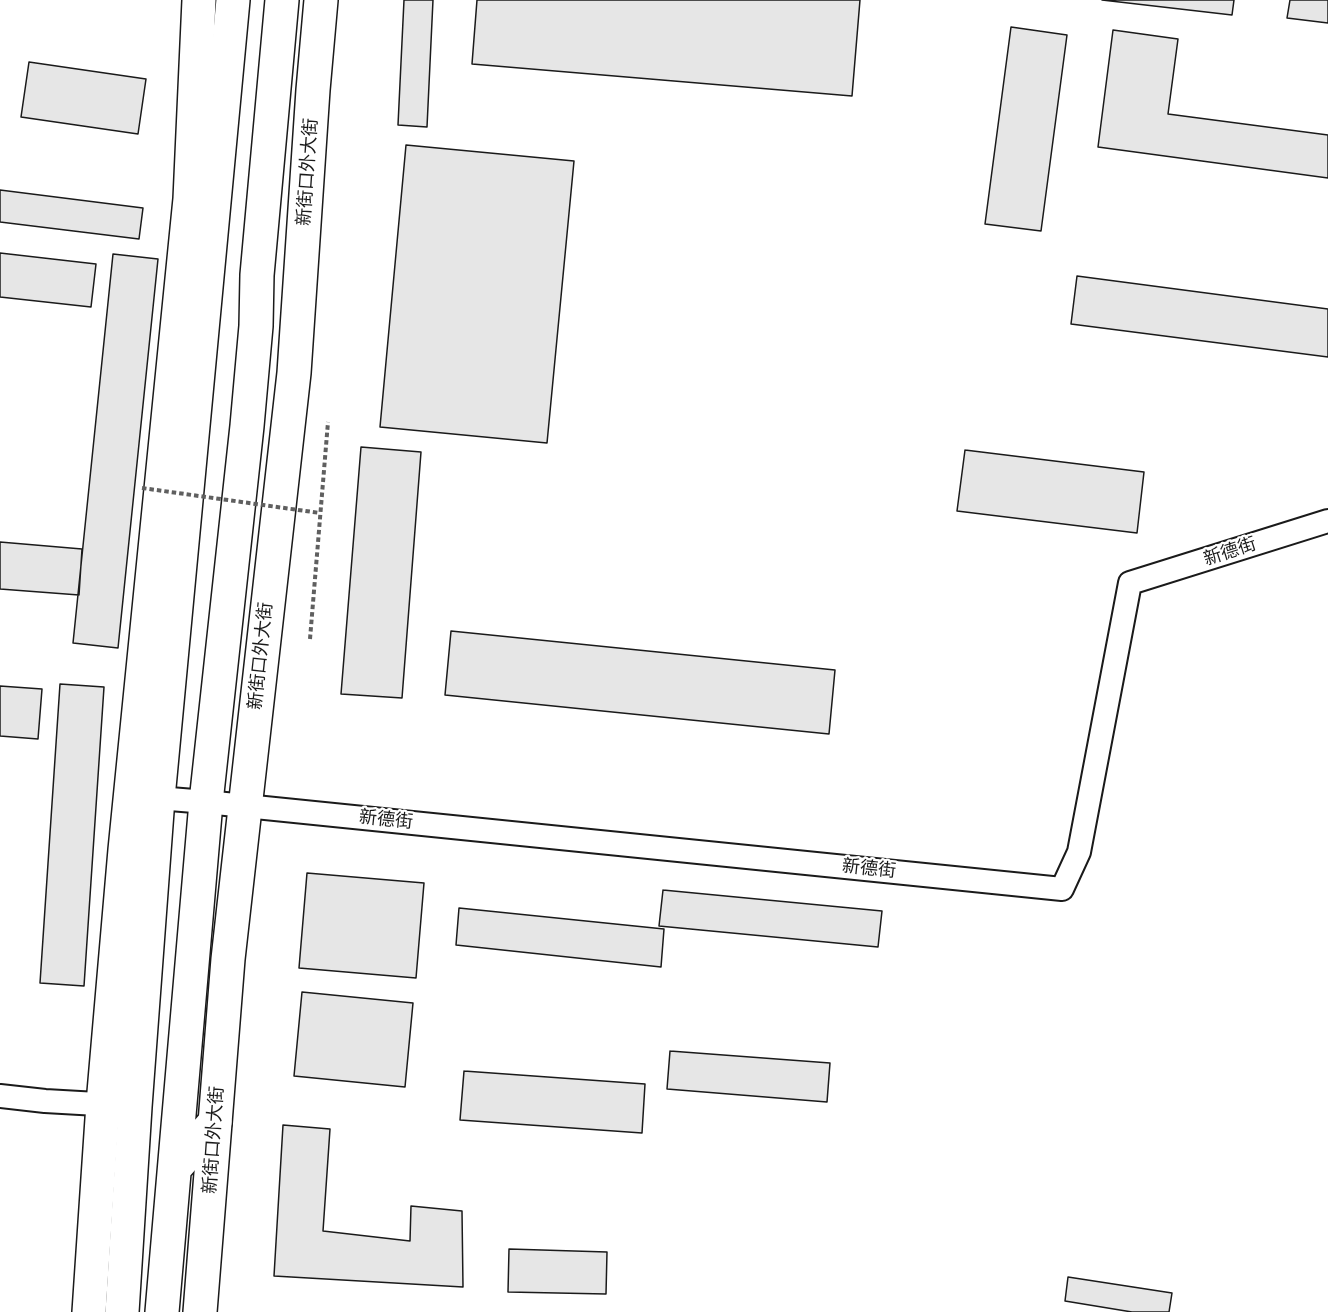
<!DOCTYPE html>
<html>
<head>
<meta charset="utf-8">
<style>
	body { margin:0 }
	canvas { display:block; background:#fff }
</style>
</head>
<body>
<canvas width="1328" height="1312"></canvas>
<script>
const context = document.querySelector('canvas').getContext('2d');
context.lineJoin = 'round';
function fillPath(path, color) {
  context.fillStyle = color;
  context.fill(path, 'evenodd');
}
function poly(rows) {
  const path = new Path2D();
  for (const r of rows) {
    path.moveTo(r[0], r[1]);
    for (let i = 2; i < r.length; i += 2) path.lineTo(r[i], r[i + 1]);
  }
  return path;
}
function strokePath(path, color, width, dash) {
  context.strokeStyle = color;
  context.lineWidth = width;
  context.lineCap = dash ? 'butt' : 'round';
  context.setLineDash(dash || []);
  context.stroke(path);
}
function label(font, color, halo, rows, align = 'center') {
  context.font = font + ' "Noto Sans","Noto Sans SC",sans-serif';
  context.lineWidth = 4.5;
  context.setLineDash([]);
  context.textBaseline = 'middle';
  context.strokeStyle = halo;
  context.fillStyle = color;
  for (const [text, x, y, turn = 0] of rows) {
    context.save();
    context.translate(x, y);
    context.rotate((+turn || 0) * Math.PI / 180);
    context.textAlign = isNaN(turn) ? turn : align;
    if (halo) context.strokeText(text, 0, 0);
    context.fillText(text, 0, 0);
    context.restore();
  }
}
const building = poly([
	[404,0,433,0,427,127,398,125,404,0],
	[477,0,860,0,852,96,472,64,477,0],
	[1102,0,1234,0,1232,15,1102,0],
	[1290,0,1328,0,1328,23,1287,18,1290,0],
	[1011,27,1067,35,1041,231,985,224,1011,27],
	[1113,30,1178,39,1168,114,1328,135,1328,178,1098,147,1113,30],
	[29,62,146,79,138,134,21,117,29,62],
	[406,145,574,161,547,443,380,427,406,145],
	[0,190,143,208,139,239,0,222,0,190],
	[0,253,96,264,91,307,0,297,0,253],
	[113,254,158,259,118,648,73,643,113,254],
	[1077,276,1328,309,1328,357,1071,324,1077,276],
	[361,447,421,452,402,698,341,694,361,447],
	[965,450,1144,472,1137,533,957,511,965,450],
	[0,542,82,549,79,595,0,589,0,542],
	[451,631,835,670,829,734,445,695,451,631],
	[60,684,104,687,84,986,40,983,60,684],
	[0,686,42,689,38,739,0,736,0,686],
	[307,873,424,883,416,978,299,968,307,873],
	[663,890,882,911,878,947,659,926,663,890],
	[459,908,664,929,661,967,456,945,459,908],
	[302,992,413,1003,405,1087,294,1076,302,992],
	[670,1051,830,1063,827,1102,667,1089,670,1051],
	[464,1071,645,1084,642,1133,460,1120,464,1071],
	[283,1125,330,1129,323,1231,410,1241,411,1206,462,1211,463,1287,274,1276,283,1125],
	[509,1249,607,1252,606,1294,508,1292,509,1249],
	[1068,1277,1172,1293,1169,1312,1132,1312,1065,1301,1068,1277]
]);
fillPath(building, '#e6e6e6');
strokePath(building, '#1a1a1a', 1.5);
const street = poly([
	[158,798,206,802,1062,889,1079,852,1130,583,1328,521],
	[0,1096,45,1101,115,1105]
]);
const secondary = poly([
	[89,1312,103,1104,125,850,190,199,199,0],
	[200,1312,228,959,294,373,313,90,321,0]
]);
const primary = poly([
	[175,1168,215,1122],
	[122,1312,135,1107,158,798,233,0],
	[162,1312,206,802,247,426,256,326,257,275,282,0]
]);
strokePath(street, '#1a1a1a', 26);
strokePath(secondary, '#1a1a1a', 36);
strokePath(primary, '#1a1a1a', 36);
strokePath(poly([
	[310,639,328,422]
]), '#5f5f5f', 4, [4.5, 3]);
strokePath(street, '#fff', 22);
strokePath(secondary, '#fff', 33);
strokePath(primary, '#fff', 33);
strokePath(poly([
	[142,488,320,513]
]), '#5f5f5f', 4, [4.5, 3]);
label('18px', '#1a1a1a', '#fff', [
	["新街口外大街",308,172,-86],
	["新德街",1230,552,-18],
	["新街口外大街",261,656,-84],
	["新德街",386,820,6],
	["新德街",869,869,6],
	["新街口外大街",214,1140,-86]
]);
</script>
</body>
</html>
